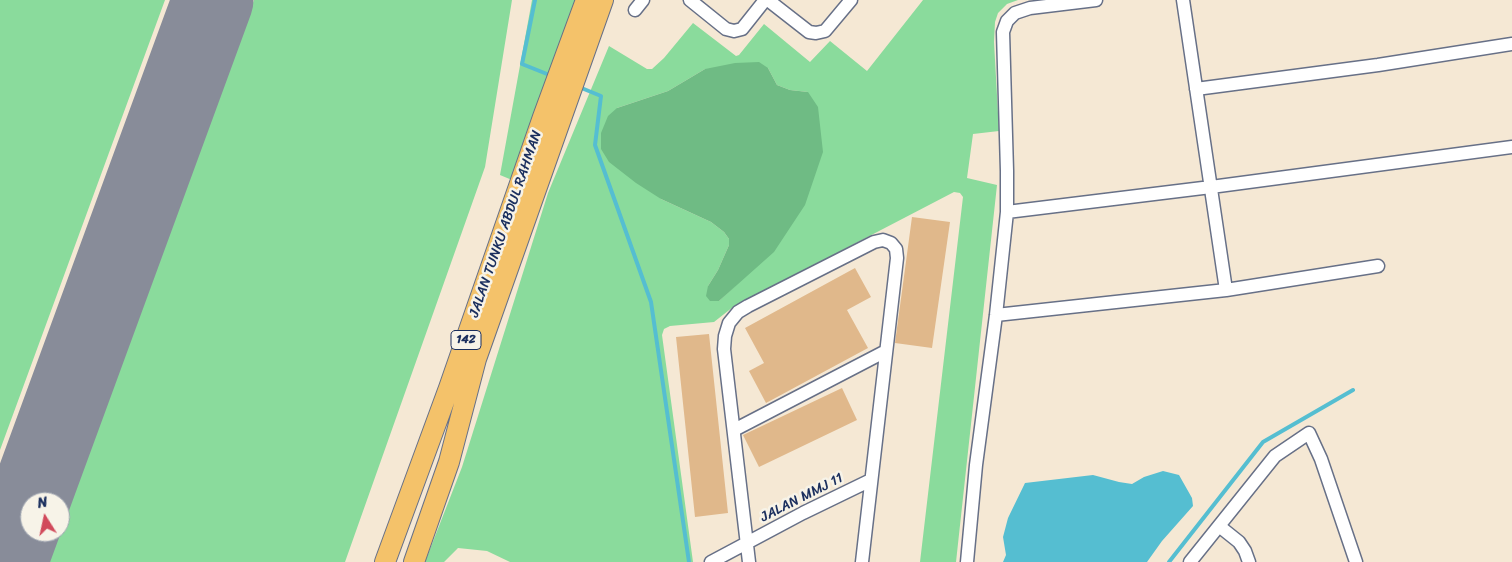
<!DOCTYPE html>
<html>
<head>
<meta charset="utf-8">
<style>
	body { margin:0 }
	#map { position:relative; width:1512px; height:562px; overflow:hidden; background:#f5e8d4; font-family:Sriracha,sans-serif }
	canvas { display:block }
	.north { position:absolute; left:20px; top:492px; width:50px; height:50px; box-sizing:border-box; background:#f7f3e8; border:1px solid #9fa5b1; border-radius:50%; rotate:350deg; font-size:14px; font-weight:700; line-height:20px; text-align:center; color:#1b2f5e }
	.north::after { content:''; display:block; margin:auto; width:18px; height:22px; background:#d1495b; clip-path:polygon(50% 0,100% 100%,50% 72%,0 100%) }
</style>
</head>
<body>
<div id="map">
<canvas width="1512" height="562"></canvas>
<div class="north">N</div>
</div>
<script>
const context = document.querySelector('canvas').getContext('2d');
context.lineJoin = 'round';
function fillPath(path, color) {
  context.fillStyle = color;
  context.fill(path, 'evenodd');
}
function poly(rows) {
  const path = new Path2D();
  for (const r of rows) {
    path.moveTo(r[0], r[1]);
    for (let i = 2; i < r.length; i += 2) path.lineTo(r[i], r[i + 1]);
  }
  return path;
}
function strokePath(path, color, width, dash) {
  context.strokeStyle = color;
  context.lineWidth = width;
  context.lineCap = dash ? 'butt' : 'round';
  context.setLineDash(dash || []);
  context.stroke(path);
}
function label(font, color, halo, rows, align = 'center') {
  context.font = font + ' Sriracha,sans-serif';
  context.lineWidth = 5;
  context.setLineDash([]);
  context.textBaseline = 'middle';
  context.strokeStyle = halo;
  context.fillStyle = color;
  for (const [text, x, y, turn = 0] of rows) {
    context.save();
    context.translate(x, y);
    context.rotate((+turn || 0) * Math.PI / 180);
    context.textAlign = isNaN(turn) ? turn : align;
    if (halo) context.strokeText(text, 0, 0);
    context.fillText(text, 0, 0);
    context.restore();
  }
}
fillPath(poly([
	[0,0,165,0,0,450],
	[254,0,512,0,485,167,345,562,48,562],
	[532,0,577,0,512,180,500,175],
	[923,0,1018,0,1007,4,998,13,995,22,994,42,999,131,973,134,967,178,997,185,956,562,920,562,963,197,960,193,954,192,733,307,714,322,670,326,664,329,662,335,693,562,510,562,487,551,458,548,444,562,425,562,462,467,548,193,609,46,647,69,652,69,664,58,693,23,736,56,739,55,764,24,810,62,830,41,867,71],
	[768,68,777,85,790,90,808,92,736,285,719,301,708,286,718,270,729,245,729,239,724,232,711,222,661,199,617,108,668,91,705,69]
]), '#8adb9c');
fillPath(poly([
	[759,62,768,68,777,85,790,90,808,92,818,107,823,152,805,205,774,252,719,301,710,301,706,296,708,286,718,270,729,245,729,239,724,232,711,222,661,199,636,183,609,162,601,149,601,133,608,116,617,108,668,91,705,69,735,63]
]), '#6fbb84');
fillPath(poly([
	[1163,471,1179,475,1192,498,1193,506,1162,541,1147,562,1003,562,1006,555,1003,537,1008,518,1025,483,1093,475,1119,482,1132,484,1144,477]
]), '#55bed1');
strokePath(poly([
	[535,0,522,64,552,76],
	[579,87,601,96,595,145,651,302,689,562],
	[1169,562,1263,442,1353,390]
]), '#55bed1', 4);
strokePath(poly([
	[204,0,206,19]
]), '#888c99', 32);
strokePath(poly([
	[7,562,213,0]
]), '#888c99', 81);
fillPath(poly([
	[912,217,950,222,932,348,895,343],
	[855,268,871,297,847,310,868,348,766,403,749,371,764,363,745,328],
	[709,334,728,513,695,517,676,337],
	[842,388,857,420,759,467,743,435]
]), '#e0b88b');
const minor = poly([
	[690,0,726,29,734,31,742,29,765,0],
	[768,0,809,32,816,33,825,31,851,0],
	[1183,0,1226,290],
	[635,10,643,0],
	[1196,89,1378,65,1512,44],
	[1007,212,1211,187,1512,147],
	[996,315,1226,290,1378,266],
	[734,430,886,351],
	[1219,526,1239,542,1245,551,1249,562],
	[711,562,803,513,871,480],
	[749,562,724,349,725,336,729,323,738,312,748,306,874,242,883,240,891,243,896,249,897,258,862,562],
	[967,562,976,465,996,315,1007,212,1007,171,1003,32,1007,21,1015,13,1030,8,1096,0],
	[1190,562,1275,456,1309,433,1321,459,1356,562]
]);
const primary = poly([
	[385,562,449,388,543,117,586,0],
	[414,562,449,462,476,359,603,0]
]);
strokePath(minor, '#677087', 15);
strokePath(primary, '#677087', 22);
strokePath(minor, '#fff', 12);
strokePath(primary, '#f4c26a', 20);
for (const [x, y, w] of [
	[466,340,30]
]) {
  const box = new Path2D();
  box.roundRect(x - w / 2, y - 9.5, w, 19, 4);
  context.fillStyle = '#f7f3e8';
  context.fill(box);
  strokePath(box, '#1b2f5e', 1);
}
label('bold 12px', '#1b2f5e', null, [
	["142",466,340]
]);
label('14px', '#1b2f5e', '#f7f3e8', [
	["JALAN TUNKU ABDUL RAHMAN",506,224,-71],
	["JALAN MMJ 11",802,498,-27]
]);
</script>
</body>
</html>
